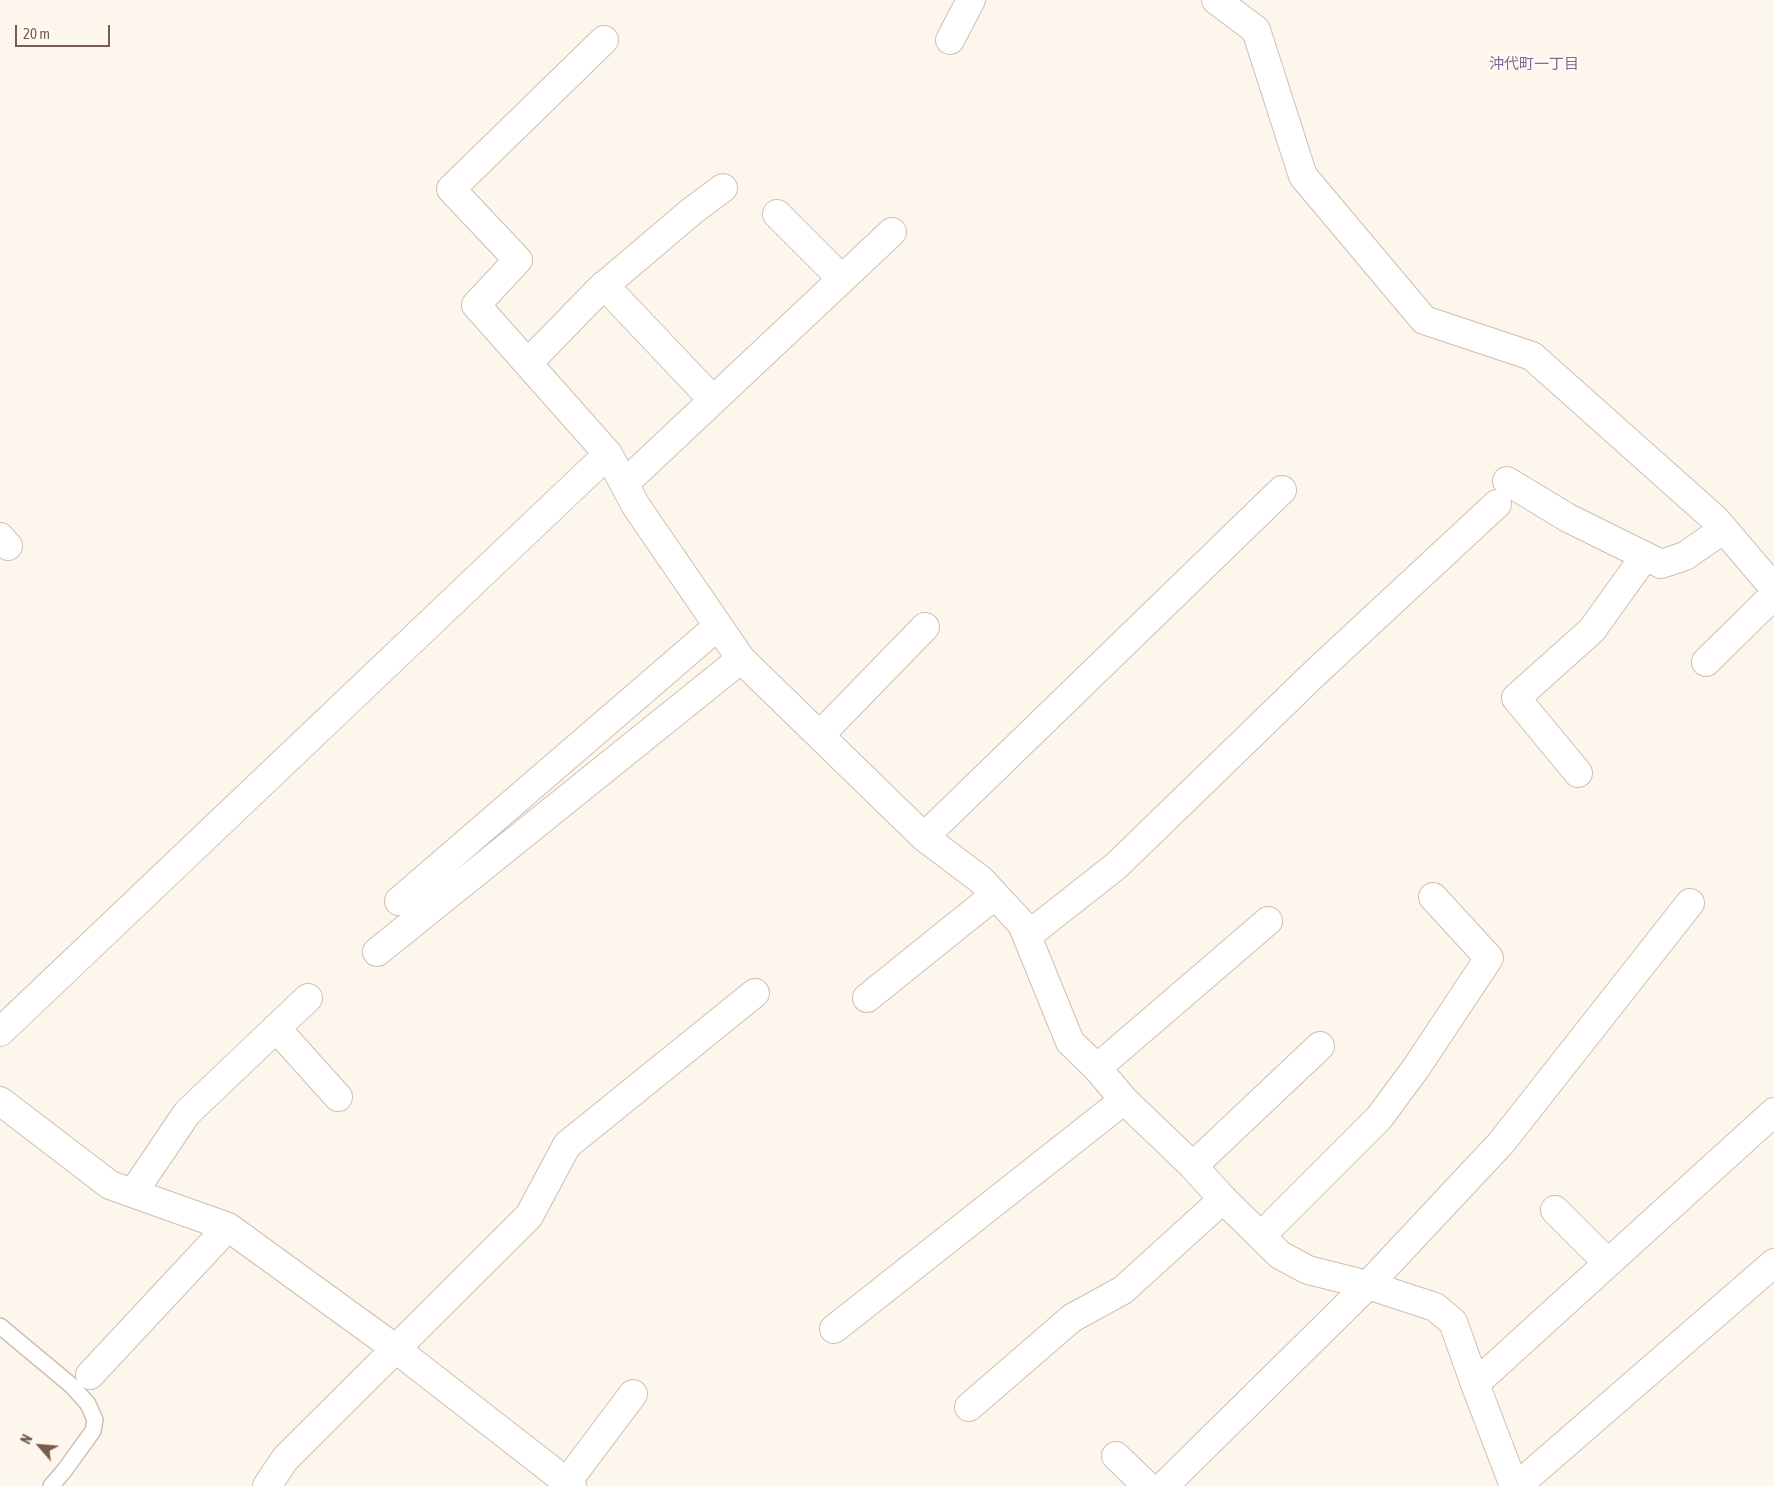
<!DOCTYPE html>
<html>
<head>
<meta charset="utf-8">
<style>
	body { margin:0 }
	#map { position:relative; width:1774px; height:1486px; overflow:hidden; background:#fdf6ec; font-family:"Asap Condensed",sans-serif }
	canvas { display:block }
	.north { position:absolute; left:15px; top:1421px; width:50px; height:50px; -webkit-text-stroke:4px #fffaf3; paint-order:stroke; rotate:297deg; font-size:14px; font-weight:700; line-height:20px; text-align:center; color:#7a5c4d }
	.north::after { content:''; display:block; margin:auto; width:18px; height:22px; background:#7a5c4d; clip-path:polygon(50% 0,100% 100%,50% 72%,0 100%) }
	.scale { position:absolute; left:15px; top:25px; width:95px; height:22px; box-sizing:border-box; border:2px solid #7a5c4d; border-top:0; padding-left:6px; font-size:15px; line-height:18px; white-space:nowrap; color:#7a5c4d; -webkit-text-stroke:4px #fffaf3; paint-order:stroke }
</style>
</head>
<body>
<div id="map">
<canvas width="1774" height="1486"></canvas>
<div class="north">N</div>
<div class="scale">20 m</div>
</div>
<script>
const context = document.querySelector('canvas').getContext('2d');
context.lineJoin = 'round';
function poly(rows) {
  const path = new Path2D();
  for (const r of rows) {
    path.moveTo(r[0], r[1]);
    for (let i = 2; i < r.length; i += 2) path.lineTo(r[i], r[i + 1]);
  }
  return path;
}
function strokePath(path, color, width, dash) {
  context.strokeStyle = color;
  context.lineWidth = width;
  context.lineCap = dash ? 'butt' : 'round';
  context.setLineDash(dash || []);
  context.stroke(path);
}
function label(font, color, halo, rows, align = 'center') {
  context.font = font + ' "Asap Condensed","Noto Sans JP",sans-serif';
  context.lineWidth = 5;
  context.setLineDash([]);
  context.textBaseline = 'middle';
  context.strokeStyle = halo;
  context.fillStyle = color;
  for (const [text, x, y, turn = 0] of rows) {
    context.save();
    context.translate(x, y);
    context.rotate((+turn || 0) * Math.PI / 180);
    context.textAlign = isNaN(turn) ? turn : align;
    if (halo) context.strokeText(text, 0, 0);
    context.fillText(text, 0, 0);
    context.restore();
  }
}
const service = poly([
	[0,1326,72,1386,88,1404,95,1420,93,1431,64,1471,51,1486]
]);
const minor = poly([
	[1216,0,1256,30,1303,176,1424,320,1532,356,1716,520,1774,588],
	[604,40,451,189,518,260,476,305,608,454],
	[950,40,971,0],
	[777,214,842,279],
	[604,285,713,400],
	[528,363,599,290,692,211,723,188],
	[1507,481,1568,518,1645,556],
	[624,484,892,232],
	[0,537,8,546],
	[1706,662,1774,595],
	[820,735,925,627],
	[1578,773,1516,698,1592,630,1645,556,1661,564,1685,556,1724,529],
	[924,837,1282,490],
	[399,901,718,626],
	[1027,936,1116,866,1315,673,1497,504],
	[377,952,741,659],
	[867,998,995,895],
	[276,1028,338,1097],
	[0,1032,608,454,636,506,741,659,924,837,981,880,1022,924,1070,1042,1097,1068,1124,1100,1193,1166,1223,1199,1280,1255,1308,1270,1368,1285,1435,1307,1453,1322,1475,1384,1514,1486],
	[1097,1068,1268,921],
	[0,1101,110,1185,228,1227,396,1349,572,1486],
	[1193,1166,1320,1046],
	[133,1193,187,1113,308,998],
	[1555,1210,1608,1263],
	[1261,1236,1379,1118,1416,1068,1489,958,1433,897],
	[834,1329,1124,1100],
	[90,1375,228,1227],
	[1475,1384,1774,1112],
	[969,1407,1072,1318,1123,1290,1223,1199],
	[1116,1456,1147,1486],
	[567,1482,633,1394],
	[267,1486,285,1459,529,1216,567,1145,755,993],
	[1164,1486,1368,1285,1501,1143,1690,903],
	[1517,1486,1774,1263]
]);
strokePath(service, '#d1beb0', 18);
strokePath(minor, '#d1beb0', 30);
strokePath(service, '#fff', 15);
strokePath(minor, '#fff', 28);
label('15px', '#846695', '#fffaf3', [
	["沖代町一丁目",1534,64]
]);
</script>
</body>
</html>
